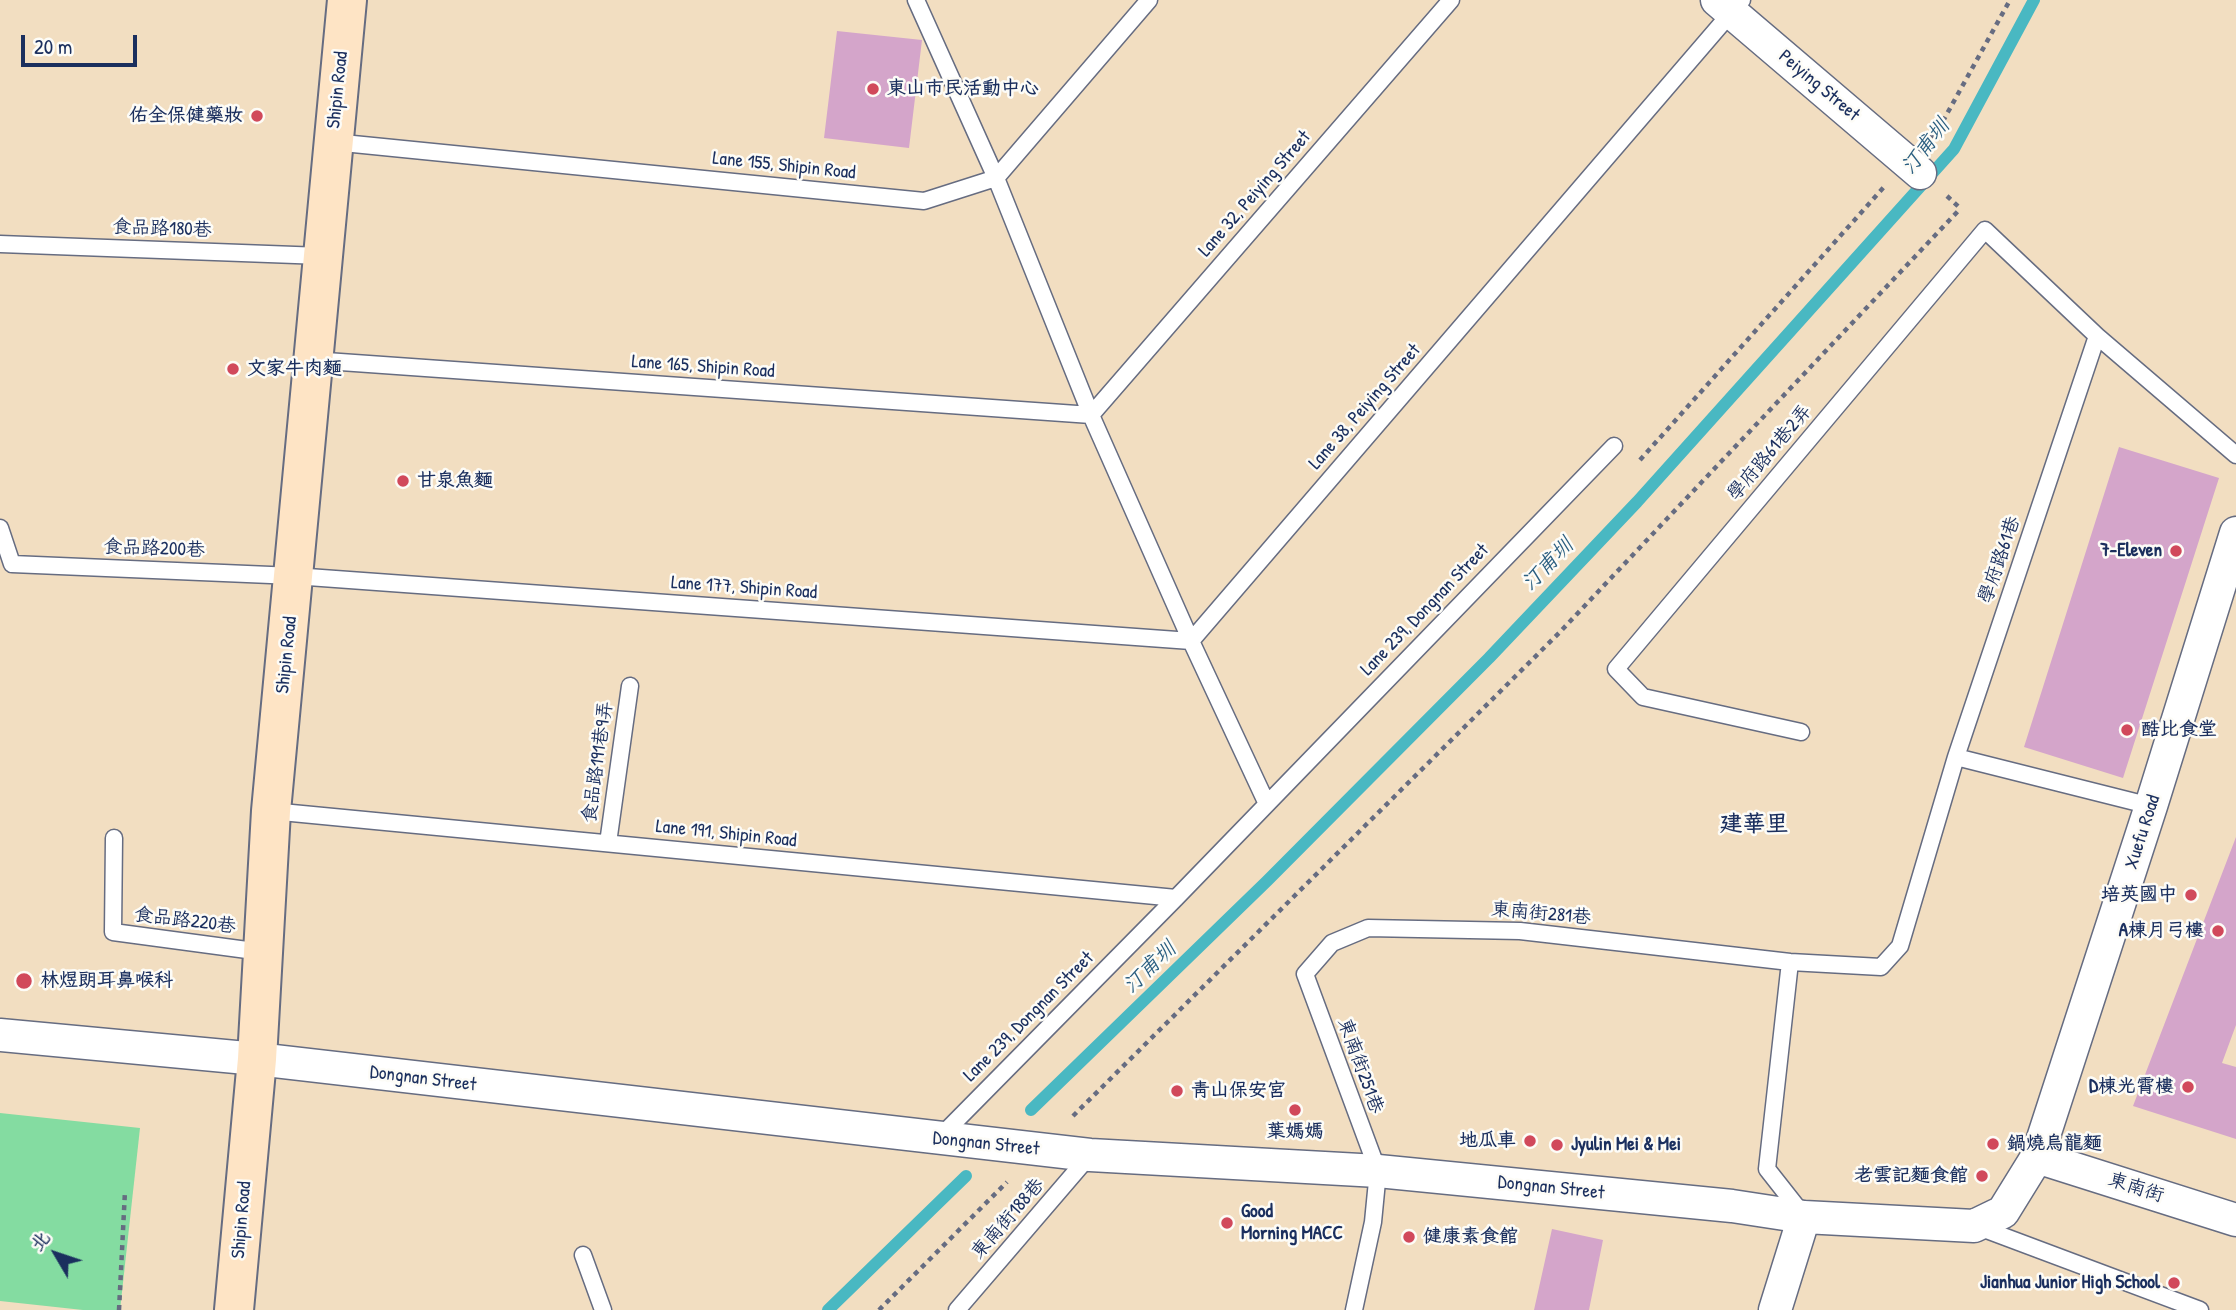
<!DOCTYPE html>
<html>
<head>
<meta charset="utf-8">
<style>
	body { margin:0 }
	#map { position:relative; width:2236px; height:1310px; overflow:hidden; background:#f2dec1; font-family:"Patrick Hand","LXGW WenKai TC",sans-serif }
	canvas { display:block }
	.north { position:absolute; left:21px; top:1219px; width:70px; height:70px; -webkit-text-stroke:5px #fdfcf7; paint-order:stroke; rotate:309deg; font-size:19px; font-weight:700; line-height:28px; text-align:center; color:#1b2f5e }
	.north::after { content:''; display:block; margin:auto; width:24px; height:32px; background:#1b2f5e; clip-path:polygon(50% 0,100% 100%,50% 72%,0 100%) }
	.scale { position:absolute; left:21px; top:35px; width:116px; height:32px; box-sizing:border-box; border:4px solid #1b2f5e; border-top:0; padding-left:9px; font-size:21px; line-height:24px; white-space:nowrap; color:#1b2f5e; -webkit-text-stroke:5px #fdfcf7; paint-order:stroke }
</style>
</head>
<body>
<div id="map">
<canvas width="2236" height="1310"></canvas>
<div class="north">北</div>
<div class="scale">20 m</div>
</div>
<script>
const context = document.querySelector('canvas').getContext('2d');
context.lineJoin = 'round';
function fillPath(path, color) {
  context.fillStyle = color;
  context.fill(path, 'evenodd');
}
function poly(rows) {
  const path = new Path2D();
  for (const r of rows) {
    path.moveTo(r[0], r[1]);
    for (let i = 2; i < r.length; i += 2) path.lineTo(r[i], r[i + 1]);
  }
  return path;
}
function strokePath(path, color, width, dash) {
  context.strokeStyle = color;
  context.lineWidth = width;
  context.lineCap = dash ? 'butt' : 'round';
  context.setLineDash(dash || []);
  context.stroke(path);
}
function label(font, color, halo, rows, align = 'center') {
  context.font = font + ' "Patrick Hand","LXGW WenKai TC",sans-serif';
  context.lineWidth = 5;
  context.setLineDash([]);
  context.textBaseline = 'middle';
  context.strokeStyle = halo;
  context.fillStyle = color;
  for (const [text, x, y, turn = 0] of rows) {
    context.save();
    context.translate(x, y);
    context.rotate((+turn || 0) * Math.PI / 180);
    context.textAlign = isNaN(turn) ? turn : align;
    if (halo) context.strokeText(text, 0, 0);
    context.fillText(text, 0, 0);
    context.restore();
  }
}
fillPath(poly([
	[0,1113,140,1128,120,1310,83,1310,0,1301]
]), '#84dca1');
strokePath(poly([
	[1031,1110,1267,881,1489,658,1637,502,1954,149,2034,0],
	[828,1310,966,1176]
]), '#49b8c2', 12);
fillPath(poly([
	[837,31,922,40,909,148,824,138],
	[2119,447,2219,478,2123,778,2024,747],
	[2236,837,2236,1025,2222,1063,2236,1067,2236,1139,2133,1106],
	[1552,1229,1603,1240,1589,1310,1534,1310]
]), '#d4a5ca');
const lane = poly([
	[916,0,996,178,1091,415,1191,641,1267,804],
	[333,142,924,201,996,178,1149,0],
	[0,244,322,256],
	[312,360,1091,415],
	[1091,415,1451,0],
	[0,528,12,564],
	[12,564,294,576,1191,641],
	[1191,641,1742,0],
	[1801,732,1643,697,1616,669,1985,230,2097,336],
	[1956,757,2151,806],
	[271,811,1176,898],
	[114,838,113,932,262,952],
	[608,843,630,686],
	[1790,962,1767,1169,1804,1216],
	[939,1138,1176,898,1614,446],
	[1976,1226,2200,1310],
	[583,1255,603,1310],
	[957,1310,1090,1155],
	[1354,1310,1373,1222,1378,1171,1305,974,1332,943,1368,928,1520,931,1790,962,1881,967,1900,946,1956,757,2097,336,2236,455]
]);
const street = poly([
	[1717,0,1920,173],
	[0,1035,257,1059,1090,1155,1378,1171,1732,1206,1804,1217,1974,1226,2003,1212,2037,1157,2151,806,2236,533],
	[2037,1157,2236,1220],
	[1775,1310,1804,1217]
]);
const secondary = poly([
	[234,1310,257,1059,271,811,347,0]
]);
strokePath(lane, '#666c81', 19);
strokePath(street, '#666c81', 35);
strokePath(secondary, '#666c81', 42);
strokePath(poly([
	[1931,137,1938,130,2010,0],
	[1947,196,1961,209],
	[1640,460,1884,187],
	[1073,1116,1559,633,1960,209],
	[119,1310,125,1191],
	[879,1310,1007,1182]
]), '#666c81', 4.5, [5, 5]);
strokePath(lane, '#fff', 16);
strokePath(street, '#fff', 32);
strokePath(secondary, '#fee4c5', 38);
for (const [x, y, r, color] of [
	[873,89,7,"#d1495b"],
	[257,116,7,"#d1495b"],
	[233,369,7,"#d1495b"],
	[403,481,7,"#d1495b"],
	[2176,551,7,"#d1495b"],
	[2127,730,7,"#d1495b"],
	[2191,895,7,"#d1495b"],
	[2218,931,7,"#d1495b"],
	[24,981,9,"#d1495b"],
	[2188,1087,7,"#d1495b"],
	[1177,1091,7,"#d1495b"],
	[1295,1110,7,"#d1495b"],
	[1530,1141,7,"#d1495b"],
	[1993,1144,7,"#d1495b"],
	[1557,1145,7,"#d1495b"],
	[1982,1176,7,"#d1495b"],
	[1227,1223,7,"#d1495b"],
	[1409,1237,7,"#d1495b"],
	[2174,1283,7,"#d1495b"]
]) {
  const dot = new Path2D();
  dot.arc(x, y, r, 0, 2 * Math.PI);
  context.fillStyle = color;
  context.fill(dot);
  strokePath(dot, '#fdfcf7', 2.5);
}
label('19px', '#1b2f5e', '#fdfcf7', [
	["Peiying Street",1819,86,40],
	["Shipin Road",338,90,-84],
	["Lane 155, Shipin Road",784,166,6],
	["Lane 32, Peiying Street",1255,194,-49],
	["食品路180巷",162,229,2],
	["Lane 165, Shipin Road",703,367,4],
	["Lane 38, Peiying Street",1365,407,-49],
	["學府路61巷2弄",1770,453,-50],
	["食品路200巷",154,549,2],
	["學府路61巷",2000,560,-71],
	["Lane 177, Shipin Road",744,588,4],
	["Lane 239, Dongnan Street",1425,610,-46],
	["Shipin Road",287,655,-84],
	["食品路191巷9弄",598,762,-82],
	["Xuefu Road",2143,832,-72],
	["Lane 191, Shipin Road",726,834,6],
	["東南街281巷",1541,914,5],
	["食品路220巷",185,921,7],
	["Lane 239, Dongnan Street",1029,1017,-45],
	["東南街251巷",1360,1066,70],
	["Dongnan Street",423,1079,7],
	["Dongnan Street",986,1144,6],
	["Dongnan Street",1551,1188,6],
	["東南街",2136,1188,18],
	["東南街188巷",1008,1219,-49],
	["Shipin Road",242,1220,-85]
]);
label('bold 19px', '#1b2f5e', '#fdfcf7', [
	["東山市民活動中心",887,89],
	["佑全保健藥妝",243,116,"right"],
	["文家牛肉麵",247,369],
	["甘泉魚麵",417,481],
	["7-Eleven",2162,551,"right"],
	["酷比食堂",2141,730],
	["培英國中",2177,895,"right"],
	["A棟月弓樓",2204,931,"right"],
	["林煜朗耳鼻喉科",40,981],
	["D棟光霄樓",2174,1087,"right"],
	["青山保安宮",1191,1091],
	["葉媽媽",1295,1132,"center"],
	["地瓜車",1516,1141,"right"],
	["鍋燒烏龍麵",2007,1144],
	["Jyulin Mei & Mei",1571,1145],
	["老雲記麵食館",1968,1176,"right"],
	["Good",1241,1212],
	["Morning MACC",1241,1234],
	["健康素食館",1423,1237],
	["Jianhua Junior High School",2160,1283,"right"]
], 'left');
label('italic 21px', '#2b5f81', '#fdfcf7', [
	["汀甫圳",1926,147,-52],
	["汀甫圳",1548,565,-46],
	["汀甫圳",1150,968,-44]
]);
label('bold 23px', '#1b2f5e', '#fdfcf7', [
	["建華里",1754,825]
]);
</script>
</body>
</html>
